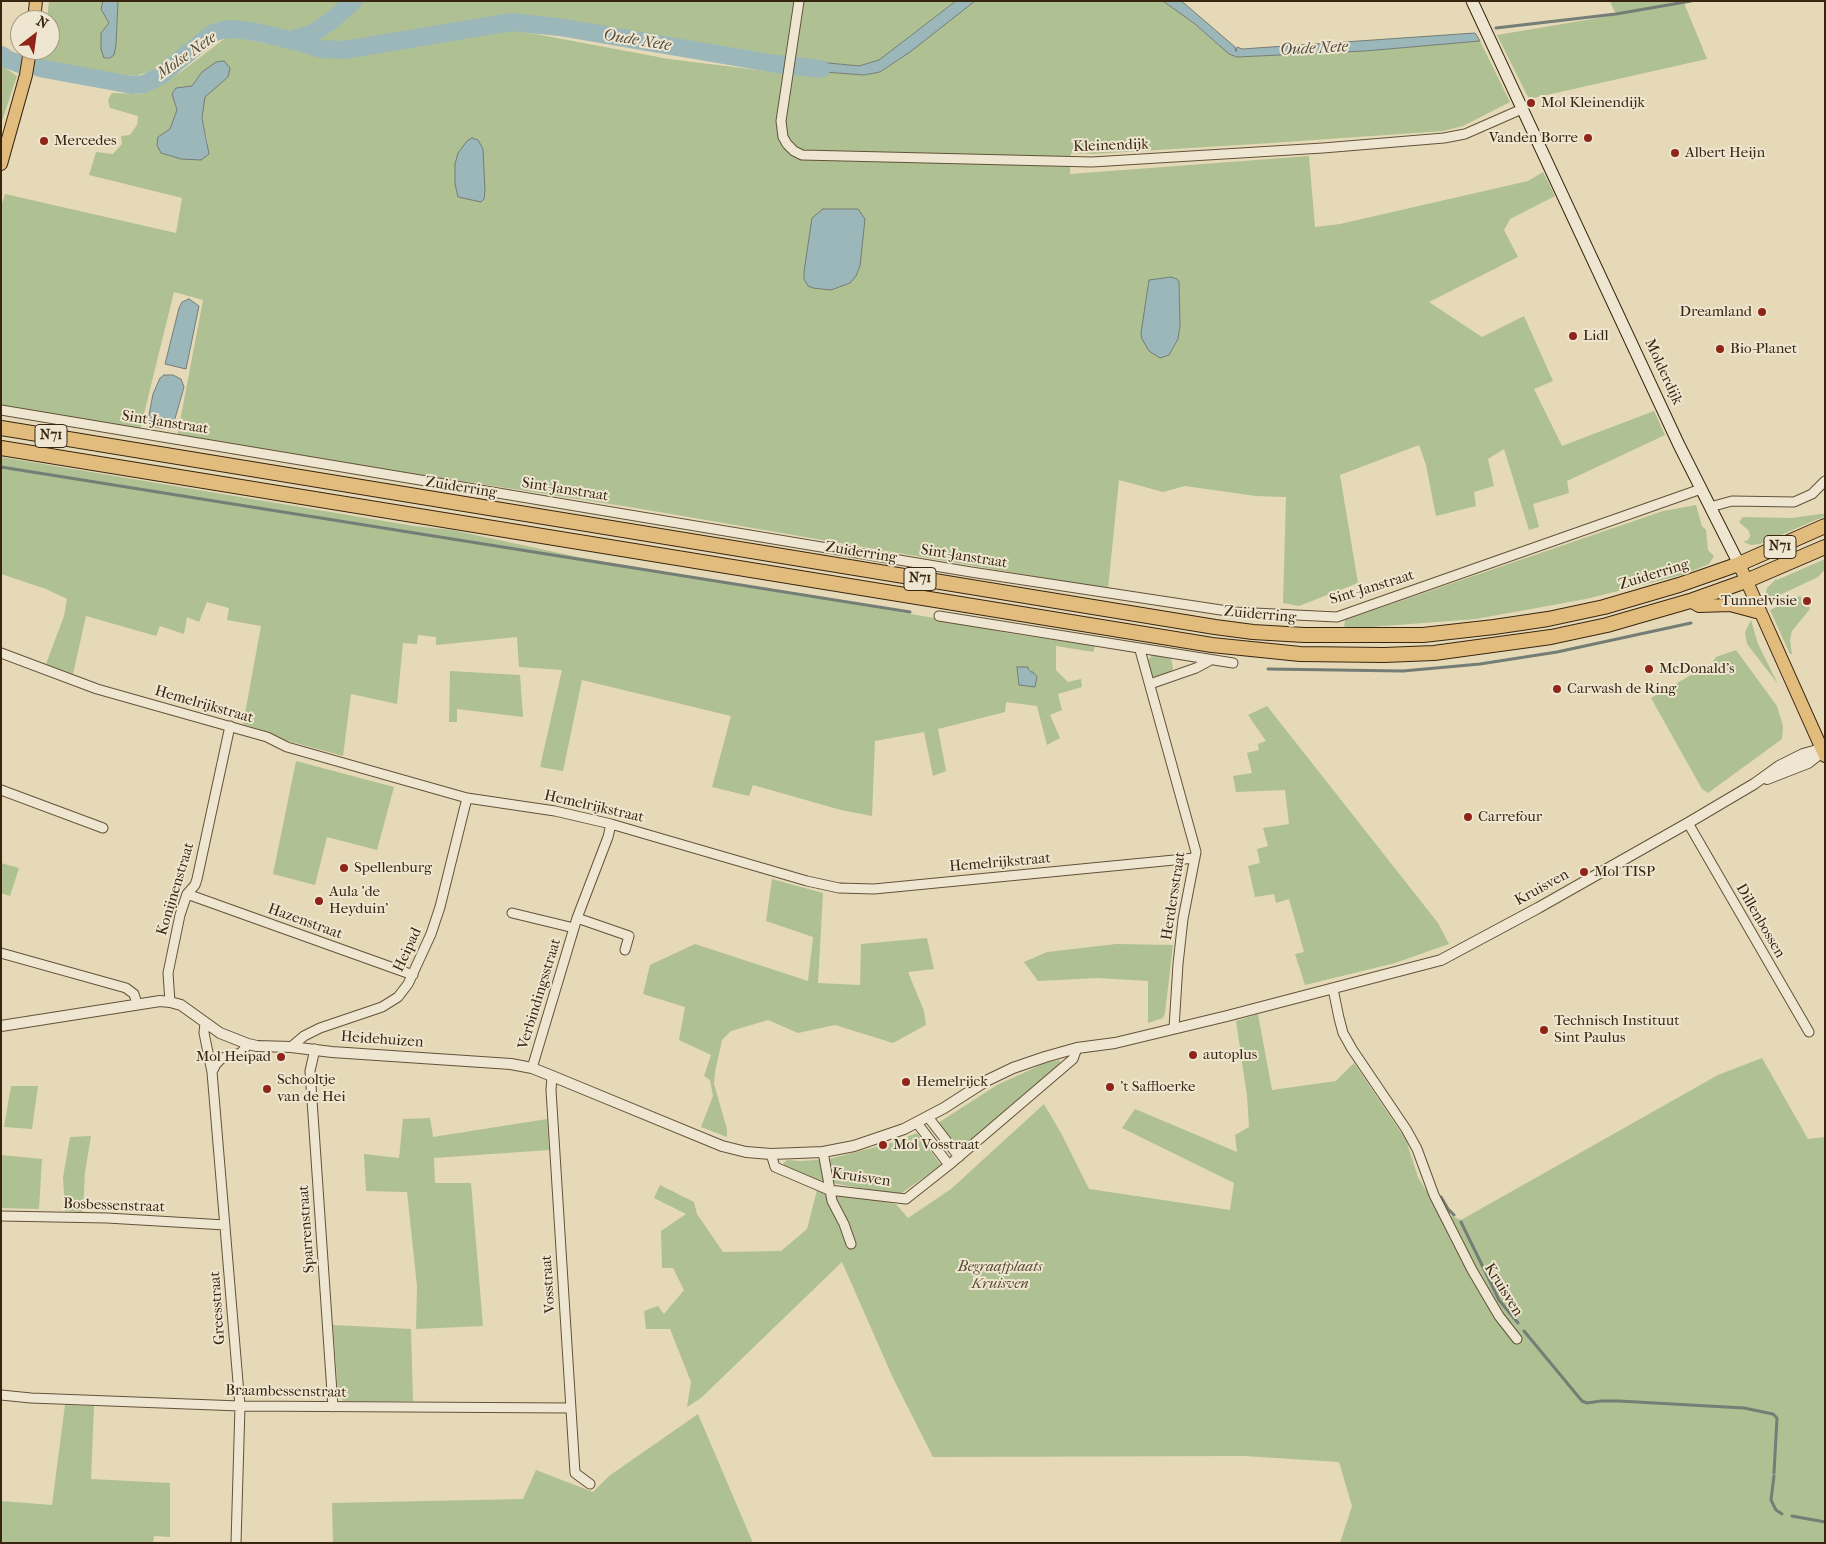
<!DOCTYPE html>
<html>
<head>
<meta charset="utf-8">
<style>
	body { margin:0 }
	#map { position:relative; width:1826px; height:1544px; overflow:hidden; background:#e5d9b7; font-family:"IM FELL French Canon",serif }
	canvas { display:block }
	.frame { position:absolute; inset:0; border:2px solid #382510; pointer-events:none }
	.north { position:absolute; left:10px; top:10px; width:50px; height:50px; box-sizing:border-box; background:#eee6d0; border:1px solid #a59983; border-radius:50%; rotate:30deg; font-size:14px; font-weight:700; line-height:20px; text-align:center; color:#382510 }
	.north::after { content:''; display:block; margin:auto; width:18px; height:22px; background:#8f2418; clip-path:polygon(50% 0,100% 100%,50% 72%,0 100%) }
</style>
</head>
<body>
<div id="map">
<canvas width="1826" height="1544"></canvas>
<div class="frame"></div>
<div class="north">N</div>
</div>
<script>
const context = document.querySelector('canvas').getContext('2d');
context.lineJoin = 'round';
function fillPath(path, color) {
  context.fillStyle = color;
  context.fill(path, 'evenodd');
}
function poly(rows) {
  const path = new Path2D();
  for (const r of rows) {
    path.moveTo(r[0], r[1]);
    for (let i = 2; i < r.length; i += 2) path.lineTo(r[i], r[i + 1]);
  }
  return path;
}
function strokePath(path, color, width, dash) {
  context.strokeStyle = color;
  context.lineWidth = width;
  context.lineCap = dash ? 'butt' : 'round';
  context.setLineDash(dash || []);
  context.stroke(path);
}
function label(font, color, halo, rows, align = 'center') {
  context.font = font + ' "IM FELL French Canon",serif';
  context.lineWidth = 4;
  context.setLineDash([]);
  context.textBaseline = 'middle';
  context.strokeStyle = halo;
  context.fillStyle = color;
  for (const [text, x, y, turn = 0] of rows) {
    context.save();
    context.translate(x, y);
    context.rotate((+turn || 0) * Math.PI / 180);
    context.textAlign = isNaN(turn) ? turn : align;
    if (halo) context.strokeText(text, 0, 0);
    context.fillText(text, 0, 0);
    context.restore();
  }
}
fillPath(poly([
	[49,1,103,1,101,9,109,23,101,33,104,58,107,59,110,58,116,45,118,1,956,1,879,60,859,66,798,60,524,16,479,22,370,41,371,43,324,47,312,27,289,31,235,21,216,22,155,70,135,76,49,65,41,61,42,50,50,50,50,20,47,20],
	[975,1,1163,1,1195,24,1229,53,1237,57,1365,51,1480,41,1510,102,1463,126,1443,131,1271,143,1093,154,1071,153,1070,174,1309,156,1315,227,1340,224,1528,181,1543,172,1555,196,1510,219,1504,230,1518,257,1429,302,1482,337,1524,316,1553,381,1534,389,1562,446,1654,411,1665,435,1567,481,1569,493,1533,504,1539,527,1529,530,1504,449,1488,459,1494,486,1474,492,1476,506,1436,516,1426,465,1419,445,1340,475,1358,583,1299,606,1283,603,1286,497,1256,496,1185,486,1163,492,1119,480,1108,589,636,508,177,437,203,300,174,292,140,430,1,406,1,207,5,194,176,233,182,198,89,175,96,152,113,154,122,144,121,136,130,135,137,125,138,116,110,108,108,100,112,93,139,94,152,89,182,71,228,36,321,54,346,56,378,52,501,28,525,26,525,32,669,59,782,73,797,70,864,75,880,72,892,64],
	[202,72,228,77,205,96,202,118,208,143,158,137,170,129,177,110,172,94,176,88,192,86],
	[1180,290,1180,325,1178,339,1169,355,1160,358],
	[1610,1,1691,1,1684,3,1707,59,1529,99,1497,35,1616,15],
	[1,65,17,76,1,124],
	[1,457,414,526,452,530,578,557,934,618,1007,633,1095,646,1093,652,1056,646,1056,670,1068,682,1081,679,1082,687,1058,694,1062,710,1050,715,1060,738,1047,745,1037,706,1006,702,1005,712,938,729,946,771,933,776,924,732,875,741,872,816,841,810,753,785,749,796,712,787,731,716,582,680,563,771,540,767,562,670,519,667,517,637,436,645,436,637,418,635,417,644,403,643,397,704,351,694,343,756,281,739,268,732,243,724,261,626,227,620,229,608,207,602,199,622,187,617,184,634,160,626,156,636,86,616,73,674,46,664,64,616,67,599,46,589,1,574],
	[1696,505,1702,526,1706,530,1708,550,1714,556,1709,564,1682,575,1586,599,1476,619,1344,629,1345,620,1663,511],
	[1820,514,1825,514,1825,516,1760,544,1751,545,1743,542,1748,540,1750,536,1749,531,1739,522,1743,517,1792,518],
	[1825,559,1825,569,1818,577,1767,601,1765,597,1767,588,1776,579,1777,580],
	[1800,596,1807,603,1810,609,1792,631,1790,640,1792,654,1790,654,1770,610],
	[1751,620,1758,644,1778,684,1747,644,1745,632],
	[1736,650,1777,706,1783,726,1782,739,1708,793,1702,789,1651,698,1712,663,1716,657],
	[1153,654,1171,657,1173,669,1170,673,1155,677,1149,675,1147,661],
	[450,671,520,675,523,717,457,709,457,722,449,722],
	[1267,706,1438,923,1449,944,1395,963,1305,985,1295,954,1304,952,1289,899,1276,903,1274,894,1255,897,1248,866,1260,863,1257,849,1268,846,1263,828,1289,824,1285,790,1236,792,1233,776,1252,773,1247,753,1259,750,1258,744,1266,741,1248,715],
	[296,761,394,787,377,850,327,837,315,885,273,874],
	[1,863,19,868,10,896,1,893],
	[772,879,823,893,818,983,860,985,861,944,927,938,934,969,908,972,924,1011,926,1025,893,1043,835,1025,798,1033,768,1020,731,1031,722,1040,715,1072,714,1084,727,1129,727,1137,701,1127,713,1096,710,1080,704,1076,711,1055,679,1040,685,1007,643,994,650,965,695,944,808,981,813,937,766,921],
	[1116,944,1173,945,1165,1013,1163,1018,1148,1023,1148,981,1097,978,1038,981,1024,962,1047,952],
	[1258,1014,1272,1090,1336,1081,1354,1063,1406,1140,1418,1177,1438,1210,1461,1220,1718,1075,1762,1058,1808,1139,1825,1137,1825,1543,1340,1543,1352,1506,1339,1462,1244,1456,933,1457,893,1378,842,1262,701,1398,687,1407,691,1382,670,1329,646,1329,644,1311,658,1306,664,1314,684,1290,673,1268,662,1268,661,1231,686,1214,654,1198,660,1185,694,1202,697,1214,723,1252,781,1251,807,1229,817,1190,896,1204,908,1218,951,1189,1044,1104,1061,1133,1089,1189,1230,1210,1234,1183,1122,1128,1135,1109,1237,1152,1235,1135,1249,1127,1247,1096,1236,1021],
	[1060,1060,1060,1066,960,1150,938,1123,997,1085,1045,1063],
	[11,1086,38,1086,32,1129,4,1127],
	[430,1118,433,1137,547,1119,549,1150,434,1158,435,1183,471,1183,483,1326,416,1329,417,1286,407,1192,366,1191,364,1154,399,1158,403,1119],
	[917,1133,941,1165,899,1195,821,1181,787,1168,783,1164,787,1160,801,1161,829,1159,891,1143],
	[91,1136,85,1172,83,1212,65,1211,63,1177,70,1137],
	[1,1155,42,1159,39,1209,1,1208],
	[333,1325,411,1329,413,1401,343,1401,338,1392],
	[65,1405,94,1406,91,1479,170,1483,170,1537,154,1536,153,1543,1,1543,1,1501,52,1505],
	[698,1414,753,1543,333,1543,332,1503,523,1499,536,1470,593,1492,609,1476]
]), '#afc092');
const water = poly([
	[103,1,118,1,116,45,114,55,110,58,104,58,101,49,101,33,109,23,101,9,103,1],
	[956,1,975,1,910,52,880,72,864,75,797,70,798,60,859,66,879,60,956,1],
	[1163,1,1181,1,1185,4,1235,47,1236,52,1237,47,1242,49,1475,33,1480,41,1365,51,1237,57,1229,54,1195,24,1163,1],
	[224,61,230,68,228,77,205,97,202,118,209,154,201,160,181,159,161,153,157,145,158,137,170,129,177,110,172,94,176,88,192,86,202,72,216,62,224,61],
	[472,138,478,140,483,149,485,191,484,199,481,202,458,197,455,184,455,164,458,153,467,141,472,138],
	[823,209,858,209,865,219,860,266,856,276,850,283,831,290,813,288,808,286,804,279,804,272,812,218,823,209],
	[1171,277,1177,279,1179,282,1180,325,1178,339,1169,355,1160,358,1149,351,1142,339,1141,333,1149,280,1171,277],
	[189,299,199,306,186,369,165,364,179,308,182,302,189,299],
	[164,375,173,375,181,379,184,387,172,429,151,427,148,420,153,394,160,378,164,375],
	[1017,667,1028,667,1028,669,1031,672,1033,672,1037,677,1035,687,1019,685,1017,667]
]);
fillPath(water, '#9cb7ba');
strokePath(water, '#747d76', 1);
strokePath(poly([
	[1496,28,1616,14,1691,1],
	[1,467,910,612],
	[1268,669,1403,671,1480,664,1557,652,1691,623],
	[1441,1197,1448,1209,1454,1215],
	[1461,1222,1499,1300,1518,1323],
	[1524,1331,1582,1401,1587,1403,1601,1401,1619,1401,1744,1408,1773,1414,1777,1418,1774,1473],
	[1774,1476,1771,1500,1776,1510,1782,1514],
	[1792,1516,1825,1522]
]), '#747d76', 3);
strokePath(poly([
	[290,40,313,33,331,21,354,1],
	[1,55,9,60,20,64],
	[39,68,132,85,144,84,160,76,204,40,213,33,222,30,236,29,261,33,298,42,321,49,344,50,511,22,559,27,776,64,821,69]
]), '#9cb7ba', 18);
const minor = poly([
	[799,1,781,121,783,137,787,144,794,151,802,155,1092,162,1323,148,1444,138,1465,134,1522,109],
	[1,410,971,572,1234,612,1337,617,1701,489],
	[1710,507,1732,501,1794,502,1812,494,1825,481],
	[939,616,1233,663],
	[1140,650,1196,852,1183,919,1178,964,1174,1028],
	[1,653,97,689,267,737,287,747,467,798,555,811,611,824,807,881,839,888,874,889,1195,858],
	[1150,684,1196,668,1209,661],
	[1,790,103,828],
	[1688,823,1809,1032],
	[187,894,413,975],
	[512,913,574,928],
	[577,918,629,936,625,950],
	[1,953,126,988,134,994,137,1004],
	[1333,989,1339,1018,1343,1033,1352,1049,1406,1129,1417,1149,1434,1195,1472,1270,1499,1316,1517,1339],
	[170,1002,168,973,180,915,187,894,195,885,197,879,230,726],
	[205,1023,204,1033,212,1072,240,1406,236,1543],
	[291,1047,304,1036,320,1028,382,1007,398,997,408,984,431,934,440,907,467,798],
	[315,1049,310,1071,333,1407],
	[532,1068,577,918,608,837,611,824],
	[212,1072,216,1064,222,1058,241,1053,248,1044],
	[552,1076,551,1090,575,1473,590,1484],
	[928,1117,959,1157],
	[917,1123,949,1165],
	[823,1152,832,1201,844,1224,851,1244],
	[771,1154,775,1167,829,1190,906,1199,949,1165,1073,1059,1077,1048],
	[1,1216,107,1218,225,1225],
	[1,1395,31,1398,240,1406,571,1408]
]);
const tertiary = poly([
	[1767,779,1808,763,1817,756,1821,749],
	[1,1026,160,1001,170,1002,181,1005,220,1033,248,1044,257,1046,291,1047,332,1052,511,1064,532,1068,552,1076,722,1146,746,1152,771,1154,823,1152,854,1146,904,1129,944,1108,986,1081,1013,1068,1045,1057,1077,1048,1115,1043,1227,1016,1441,960,1538,908,1688,823,1754,784,1779,766,1803,754,1821,749]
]);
const secondary = poly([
	[1472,1,1679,445,1739,564]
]);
const primary = poly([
	[34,20,36,1],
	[1,164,26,75,30,50],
	[1739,564,1825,756],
	[1690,601,1699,606,1730,605,1760,613]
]);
const trunk = poly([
	[1,428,1215,627,1253,632,1304,635,1423,635,1494,627,1548,619,1604,607,1679,585,1739,564,1825,526],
	[1,448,1212,645,1300,654,1384,655,1434,653,1551,637,1607,625,1690,601,1746,581,1825,547]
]);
strokePath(minor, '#63523a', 11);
strokePath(tertiary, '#63523a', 12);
strokePath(secondary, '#382510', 13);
strokePath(primary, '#382510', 14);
strokePath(trunk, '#382510', 16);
strokePath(minor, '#eee6d0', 9);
strokePath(tertiary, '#eee6d0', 10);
strokePath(secondary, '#eee6d0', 11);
strokePath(primary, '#e2bc7c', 12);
strokePath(trunk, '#e2bc7c', 14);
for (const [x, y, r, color] of [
	[1531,103,5,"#8f2418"],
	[1588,138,5,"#8f2418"],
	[44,141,5,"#8f2418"],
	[1675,153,5,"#8f2418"],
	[1762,312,5,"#8f2418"],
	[1573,336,5,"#8f2418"],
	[1720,349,5,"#8f2418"],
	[1807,601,5,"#8f2418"],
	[1649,669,5,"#8f2418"],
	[1557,689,5,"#8f2418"],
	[1468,817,5,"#8f2418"],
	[344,868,5,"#8f2418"],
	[1584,872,5,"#8f2418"],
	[319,901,5,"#8f2418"],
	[1544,1030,5,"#8f2418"],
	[1193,1055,5,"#8f2418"],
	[281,1057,5,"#8f2418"],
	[906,1082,5,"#8f2418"],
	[1110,1087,5,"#8f2418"],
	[267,1089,5,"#8f2418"],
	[883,1145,5,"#8f2418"]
]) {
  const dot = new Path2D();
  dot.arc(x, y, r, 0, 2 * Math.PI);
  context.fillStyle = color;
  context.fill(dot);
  strokePath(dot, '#eee6d0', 2);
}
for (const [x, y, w] of [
	[51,436,32],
	[1780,547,32],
	[920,579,32]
]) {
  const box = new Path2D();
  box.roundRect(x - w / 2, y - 11.5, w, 23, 4);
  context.fillStyle = '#eee6d0';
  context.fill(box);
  strokePath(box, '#382510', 1);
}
label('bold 14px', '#382510', null, [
	["N71",51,436],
	["N71",1780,547],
	["N71",920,579]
]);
label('15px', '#382510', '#eee6d0', [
	["Mol Kleinendijk",1541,103],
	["Vanden Borre",1578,138,"right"],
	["Mercedes",54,141],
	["Albert Heijn",1685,153],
	["Dreamland",1752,312,"right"],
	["Lidl",1583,336],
	["Bio-Planet",1730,349],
	["Tunnelvisie",1797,601,"right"],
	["McDonald's",1659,669],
	["Carwash de Ring",1567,689],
	["Carrefour",1478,817],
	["Spellenburg",354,868],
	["Mol TISP",1594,872],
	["Aula 'de",329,892],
	["Heyduin'",329,909],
	["Technisch Instituut",1554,1021],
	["Sint Paulus",1554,1038],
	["autoplus",1203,1055],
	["Mol Heipad",271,1057,"right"],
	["Schooltje",277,1080],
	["van de Hei",277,1097],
	["Hemelrijck",916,1082],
	["'t Saffloerke",1120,1087],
	["Mol Vosstraat",893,1145]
], 'left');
label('15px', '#382510', '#eee6d0', [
	["Kleinendijk",1111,146,-2],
	["Molderdijk",1663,372,65],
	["Sint-Janstraat",165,423,9],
	["Zuiderring",461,488,9],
	["Sint-Janstraat",565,490,9],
	["Zuiderring",861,553,9],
	["Sint-Janstraat",964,557,9],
	["Zuiderring",1654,575,-17],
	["Sint-Janstraat",1372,588,-17],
	["Zuiderring",1260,615,5],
	["Hemelrijkstraat",204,705,16],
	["Hemelrijkstraat",594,807,13],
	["Hemelrijkstraat",1000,863,-5],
	["Kruisven",1542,888,-29],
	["Konijnenstraat",176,889,-73],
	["Herdersstraat",1174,896,-81],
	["Dillenbossen",1760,921,60],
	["Hazenstraat",305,922,20],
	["Heipad",408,950,-65],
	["Verbindingsstraat",540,994,-73],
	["Heidehuizen",382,1040,4],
	["Kruisven",861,1178,8],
	["Bosbessenstraat",114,1206,2],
	["Sparrenstraat",307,1229,-94],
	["Vosstraat",549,1284,-94],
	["Kruisven",1503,1290,58],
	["Greesstraat",218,1308,-94],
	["Braambessenstraat",286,1392,1]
]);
label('italic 15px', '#564c30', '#eee6d0', [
	["Begraafplaats",1000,1267],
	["Kruisven",1000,1284]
]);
label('italic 16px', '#514a3a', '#eee6d0', [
	["Oude Nete",637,41,9],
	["Oude Nete",1314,49,-3],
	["Molse Nete",187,56,-35]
]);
</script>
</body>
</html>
